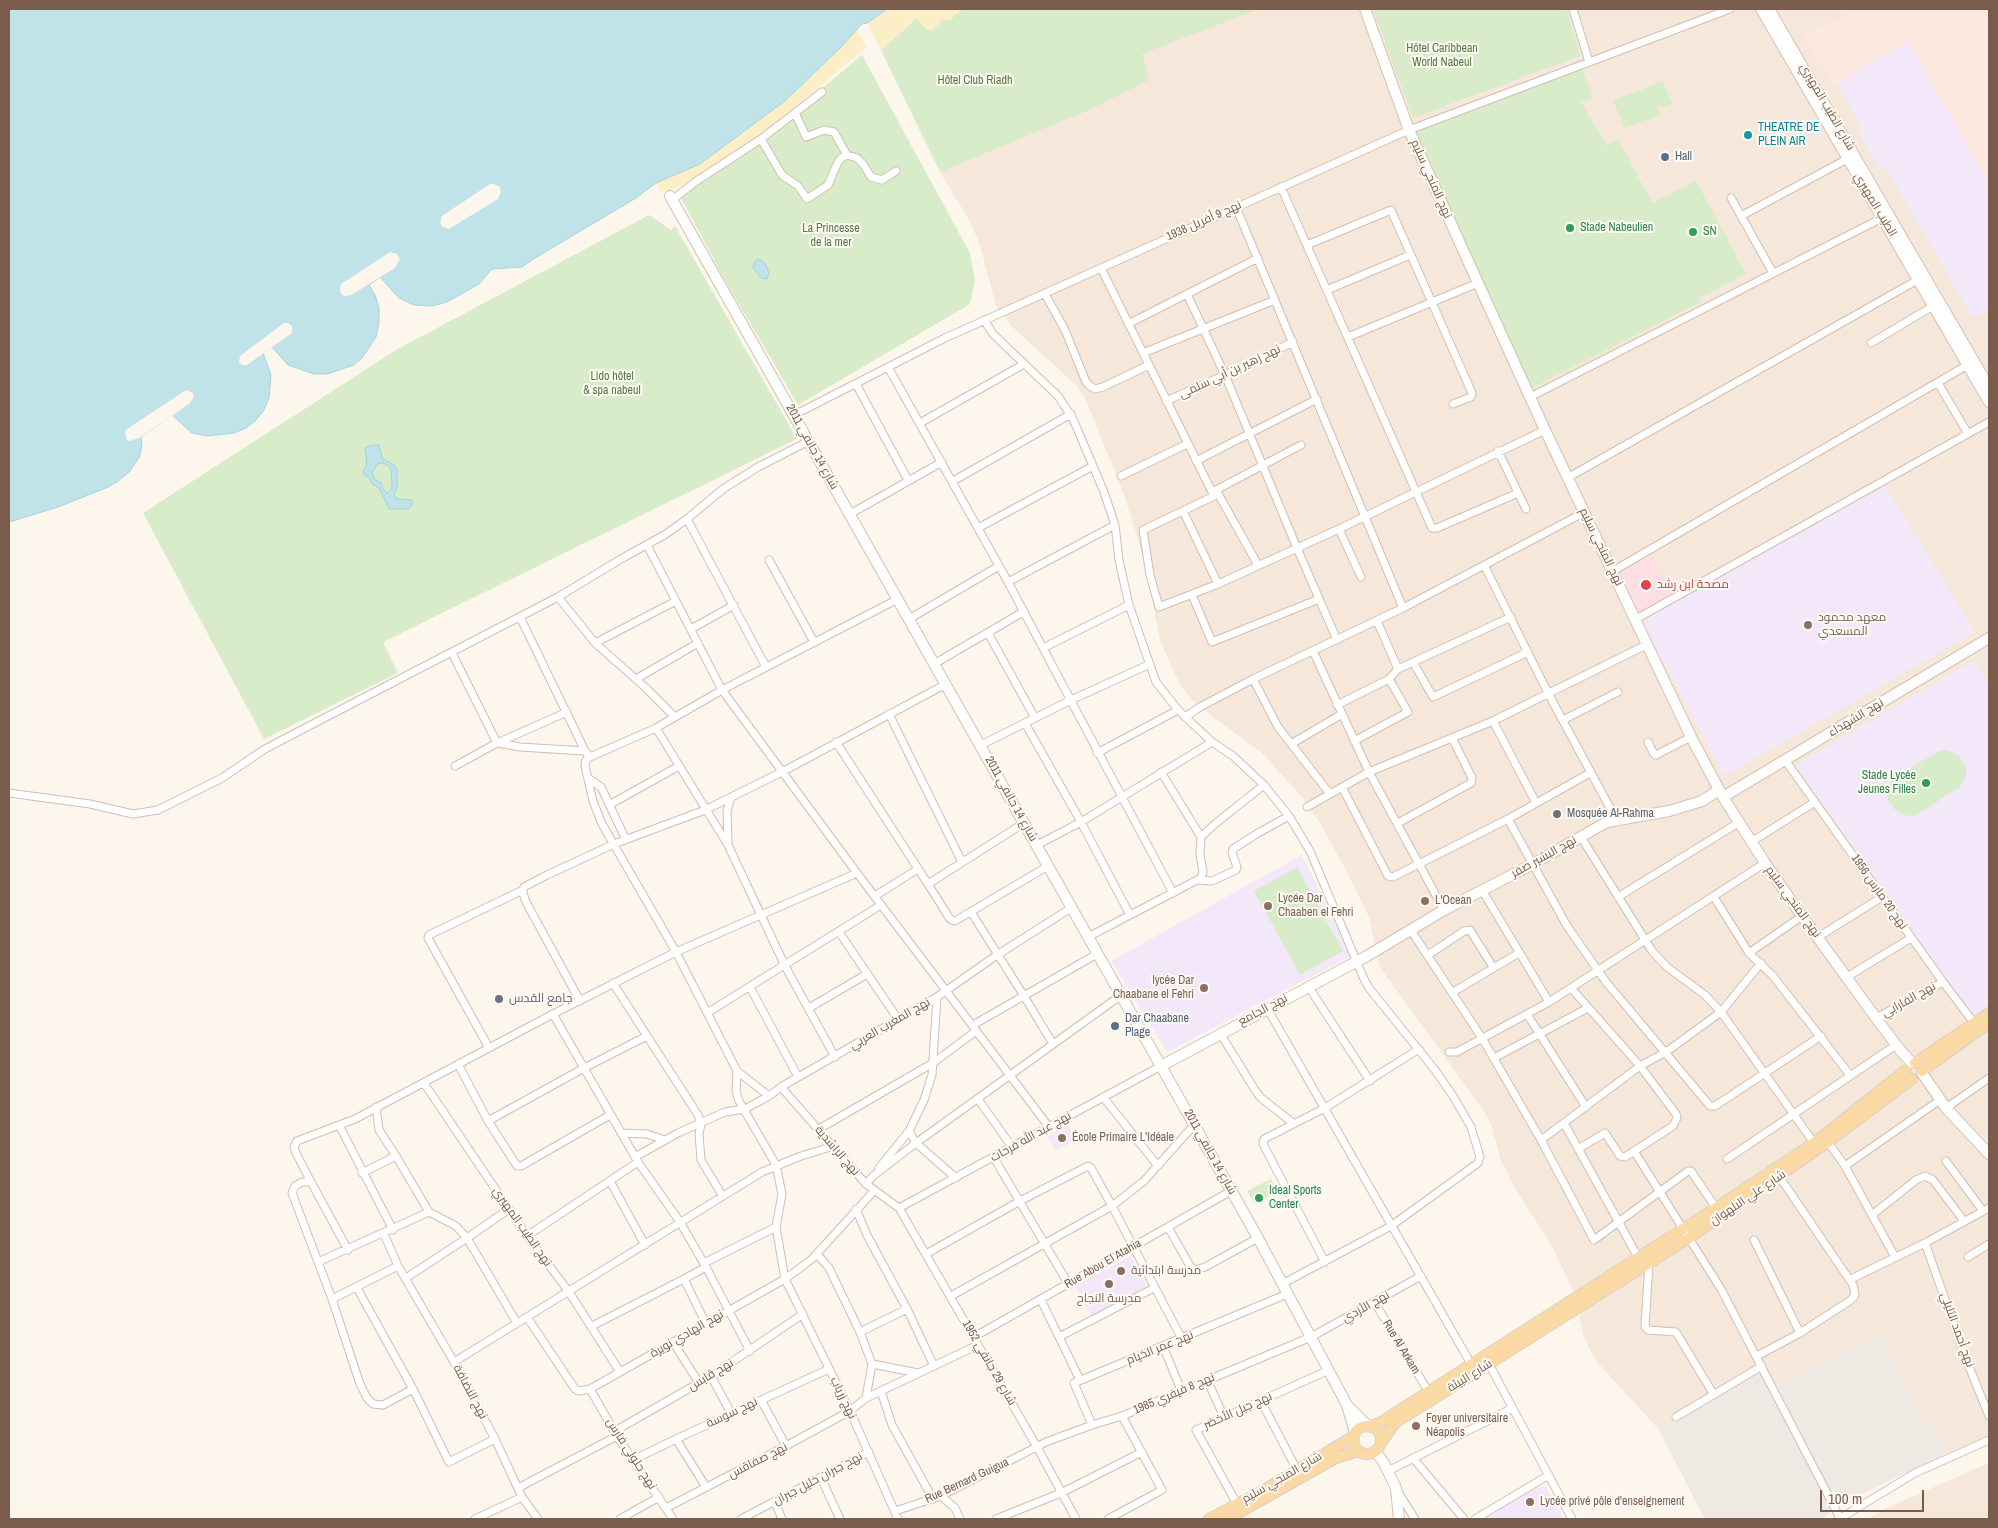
<!DOCTYPE html>
<html>
<head>
<meta charset="utf-8">
<style>
	body { margin:0 }
	#map { position:relative; width:1998px; height:1528px; overflow:hidden; background:#fdf6ec; font-family:"Archivo Narrow",sans-serif }
	canvas { display:block }
	.frame { position:absolute; inset:0; border:10px solid #7a5c4d; pointer-events:none }
	.scale { position:absolute; left:1820px; top:1490px; width:104px; height:22px; box-sizing:border-box; border:2px solid #7a5c4d; border-top:0; padding-left:6px; font-size:15px; line-height:18px; white-space:nowrap; color:#7a5c4d; -webkit-text-stroke:4px #fffaf3; paint-order:stroke }
</style>
</head>
<body>
<div id="map">
<canvas width="1998" height="1528"></canvas>
<div class="frame"></div>
<div class="scale">100 m</div>
</div>
<script>
const context = document.querySelector('canvas').getContext('2d');
context.lineJoin = 'round';
function fillPath(path, color) {
  context.fillStyle = color;
  context.fill(path, 'evenodd');
}
function poly(rows) {
  const path = new Path2D();
  for (const r of rows) {
    if (r.length === 3) {
      path.moveTo(r[0] + r[2], r[1]);
      path.arc(r[0], r[1], r[2], 0, 2 * Math.PI);
      continue;
    }
    path.moveTo(r[0], r[1]);
    for (let i = 2; i < r.length; i += 2) path.lineTo(r[i], r[i + 1]);
  }
  return path;
}
function strokePath(path, color, width, dash) {
  context.strokeStyle = color;
  context.lineWidth = width;
  context.lineCap = dash ? 'butt' : 'round';
  context.setLineDash(dash || []);
  context.stroke(path);
}
function label(font, color, halo, rows, align = 'center') {
  context.font = font + ' "Archivo Narrow",Cairo,sans-serif';
  context.lineWidth = 4;
  context.setLineDash([]);
  context.textBaseline = 'middle';
  context.strokeStyle = halo;
  context.fillStyle = color;
  for (const [text, x, y, turn = 0] of rows) {
    context.save();
    context.translate(x, y);
    context.rotate((+turn || 0) * Math.PI / 180);
    context.textAlign = isNaN(turn) ? turn : align;
    if (halo) context.strokeText(text, 0, 0);
    context.fillText(text, 0, 0);
    context.restore();
  }
}
fillPath(poly([
	[927,9,1989,9,1989,1435,1905,1472,1841,1504,1822,1519,1705,1519,1659,1430,1598,1363,1590,1350,1584,1337,1574,1293,1553,1248,1515,1188,1500,1158,1492,1127,1486,1114,1379,966,1369,917,1346,870,1321,825,1302,797,1262,753,1206,712,1191,699,1179,683,1160,640,1145,563,1137,536,1124,495,1086,400,1075,384,1011,326,996,306,980,245,969,220,940,172,881,50],
	[1989,1463,1989,1519,1868,1519,1889,1507]
]), '#f5e8da');
fillPath(poly([
	[1848,9,1989,9,1989,176,1985,178,1908,41,1834,85,1802,36,1849,14]
]), '#fde8e0');
fillPath(poly([
	[1881,1334,1927,1426,1933,1427,1946,1453,1841,1504,1822,1519,1705,1519,1659,1430,1768,1368,1778,1387]
]), '#efe9e4');
fillPath(poly([
	[1908,41,1985,178,1989,176,1989,310,1973,318,1886,168,1881,170,1858,132,1862,129,1837,83],
	[1885,486,1975,632,1727,774,1721,771,1641,619],
	[1974,660,1989,687,1989,1006,1973,1016,1796,765],
	[1302,855,1351,956,1167,1052,1111,961],
	[1068,1125,1076,1140,1055,1151,1047,1136],
	[1131,1256,1147,1286,1091,1316,1075,1286],
	[1544,1485,1564,1519,1468,1519]
]), '#f3e8fa');
fillPath(poly([
	[1652,554,1675,597,1640,616,1617,573]
]), '#fbdfe3');
fillPath(poly([
	[927,9,1259,9,1142,54,1149,80,1087,111,940,172,881,50],
	[1373,9,1567,9,1580,56,1413,118],
	[862,55,970,253,975,280,970,304,798,405,722,275,681,198,770,132],
	[1582,69,1591,94,1591,100,1581,102,1606,145,1618,139,1652,203,1696,181,1746,274,1699,298,1701,302,1530,389,1414,132],
	[1663,81,1672,104,1658,108,1659,115,1625,128,1613,101],
	[649,215,671,230,675,226,797,439,383,642,398,673,264,739,143,513,396,350],
	[1947,750,1958,755,1966,767,1966,775,1960,787,1916,815,1908,816,1896,811,1888,800,1887,792,1892,778,1940,751],
	[1297,867,1343,951,1300,975,1254,891],
	[1271,1179,1278,1191,1255,1204,1247,1191]
]), '#d8ecc9');
fillPath(poly([
	[887,9,961,9,961,10,950,20,943,20,931,31,928,29,927,30,916,18,881,50,867,23],
	[857,29,866,47,780,121,748,146,713,168,675,189,661,192,656,183,700,164,786,100]
]), '#fcefc7');
const water = poly([
	[9,9,887,9,867,23,862,24,841,47,786,100,700,164,656,183,636,198,535,258,522,267,492,269,479,284,447,302,432,306,414,305,399,298,380,277,369,285,375,295,379,308,379,323,376,337,362,358,354,365,327,374,314,374,288,365,272,347,263,353,271,375,269,398,264,410,256,420,246,428,234,433,207,436,192,433,172,415,141,437,142,446,139,458,129,472,117,482,106,488,58,507,9,522,9,9],
	[758,259,765,263,769,273,767,279,761,278,753,268,754,262,758,259],
	[371,445,379,445,382,458,395,466,397,470,397,488,394,494,397,499,412,500,412,505,409,509,389,509,379,488,372,484,369,478,364,475,363,471,367,464,365,448,371,445],
	[383,463,389,466,391,470,392,489,387,493,381,486,382,483,375,480,372,473,377,464,383,463]
]);
fillPath(water, '#bfe3e8');
strokePath(water, '#a5d3da', 1);
fillPath(poly([
	[490,184,494,184,500,187,501,192,498,199,449,229,442,227,440,222,442,216],
	[390,252,397,254,400,259,395,268,351,295,346,296,342,295,340,291,341,284],
	[284,323,288,323,292,326,292,333,247,365,242,365,239,362,240,356],
	[186,390,193,393,194,397,189,404,141,437,130,441,126,439,125,432,127,429]
]), '#fdf6ec');
const street = poly([
	[1573,9,1589,62],
	[795,113,806,137,824,130,834,132,847,155,857,158,863,164,871,177,882,180,896,171],
	[761,139,782,175,798,186,807,199,828,185,837,164,841,158,847,155],
	[1281,187,1432,528,1437,528,1518,493],
	[1731,198,1773,273],
	[672,200,695,182,761,139,822,92],
	[1236,207,1403,608],
	[1741,216,1851,157],
	[1307,245,1391,210,1472,393,1471,397,1453,404],
	[1101,268,1214,496],
	[1327,290,1410,255],
	[1045,294,1065,330,1086,382,1090,386,1095,389,1103,387,1149,365],
	[1187,294,1225,375,1297,548,1337,640],
	[984,320,993,334,1058,396,1073,419,1104,492,1115,525,1119,560,1129,605,1156,682,1178,710,1212,742,1233,756,1264,785,1289,816,1310,851,1364,979,1369,988,1435,1070,1453,1096,1471,1127,1480,1157,1478,1163,1391,1226,1282,1284],
	[1128,324,1258,258],
	[1348,337,1478,283],
	[1871,343,1933,306],
	[1143,353,1275,300],
	[888,367,1008,582,1173,893],
	[1938,383,1968,434],
	[856,384,908,480],
	[1530,397,1884,217],
	[1166,401,1225,375,1293,342],
	[794,415,945,338,1409,130,1730,9],
	[920,423,1024,364],
	[1301,445,1216,490,1214,496,1143,530,1150,575,1159,607,1218,584,1339,529,1545,430],
	[1498,451,1526,509],
	[1196,461,1317,399],
	[1121,476,1187,444],
	[1569,477,1921,278],
	[953,481,1071,414],
	[1216,490,1258,565],
	[1183,511,1218,584],
	[850,514,942,462],
	[687,519,766,667],
	[978,528,1093,466],
	[1339,529,1361,577],
	[647,545,722,690,857,873,1049,1127],
	[769,560,814,642],
	[1485,567,1548,693,1616,819],
	[1613,571,1971,363],
	[1008,582,1115,525],
	[1192,595,1212,642,1319,599],
	[558,597,595,643,646,688,675,717],
	[898,599,722,690,656,728,590,757,586,760,585,766,593,801,602,824,676,952,737,1071,736,1091,739,1101,776,1165,782,1194,776,1227,785,1279,850,1411,898,1519],
	[520,617,585,751,590,757],
	[909,619,999,566],
	[1636,619,1989,422],
	[1377,621,1398,669],
	[691,629,734,605],
	[988,633,1035,718],
	[595,643,676,601],
	[1043,648,1129,605],
	[1313,651,1369,772,1444,910],
	[452,653,497,743],
	[1413,662,1433,697,1528,652],
	[934,664,1023,612],
	[636,679,698,643],
	[1253,679,1278,727,1330,794],
	[1337,705,1389,679,1398,669,1511,617],
	[889,714,962,862],
	[1185,717,1200,707,1253,679,1403,608,1585,512],
	[1563,720,1618,692],
	[1493,721,1536,803],
	[1025,723,1081,822,1130,915],
	[656,728,728,845,785,966,835,1057],
	[1354,741,1408,712,1389,679],
	[836,742,928,884],
	[1648,742,1654,754,1656,755,1691,737],
	[498,743,520,747,585,751],
	[1291,744,1342,714],
	[981,745,1071,700,1150,664],
	[1097,753,1178,710],
	[1785,760,1943,982,1974,1023],
	[455,766,497,743,567,712],
	[1161,772,1201,837],
	[588,778,601,787,626,840],
	[1342,787,1388,876,1393,877,1508,819,1590,773],
	[9,793,90,804,133,814,158,810,222,778,265,749,307,727,558,597,621,559,666,534,687,519,723,489,758,467,809,441],
	[609,805,679,766],
	[1307,807,1369,772,1493,721,1648,644],
	[1508,819,1567,926,1606,982,1710,1106,1715,1106,1821,1036],
	[1024,823,928,884,950,919,955,921,1048,866],
	[1398,823,1471,783,1472,778,1452,738],
	[1581,837,1652,951,1667,967,1705,995,1721,1012,1814,1143],
	[728,842,727,811,731,797],
	[1751,842,1815,802],
	[1037,845,1081,822,1212,742],
	[1198,880,1212,881,1236,870,1237,867,1232,853,1233,849,1258,833,1289,816],
	[1482,890,1549,1002],
	[875,896,918,869],
	[1618,897,1738,823],
	[1714,897,1749,953,1773,976,1850,1075],
	[971,912,1024,996,1053,1044],
	[1410,929,1482,1038,1541,1140,1594,1240,1688,1171,1691,1171,1716,1208],
	[839,932,898,1019],
	[1088,937,1201,878,1203,872,1200,855,1201,837,1216,823,1264,785],
	[1818,937,1882,897],
	[1749,953,1802,916],
	[1428,955,1464,931,1470,930,1493,967],
	[1847,977,1911,938],
	[1308,986,1370,1081],
	[750,987,798,1077],
	[1571,988,1640,1066,1676,1114,1677,1118,1673,1126,1625,1157,1620,1156,1605,1133,1578,1149],
	[1453,992,1519,953],
	[580,1001,526,902,523,893,524,887,547,875,614,844,705,810,782,772,946,684],
	[809,1008,867,974],
	[1267,1008,1471,1364],
	[707,1013,881,905],
	[553,1014,638,1162,680,1222,706,1267,750,1351],
	[1527,1014,1586,1107],
	[1876,1018,1943,982],
	[973,1025,1097,954],
	[1220,1033,1255,1090,1261,1098,1293,1123],
	[647,1036,698,1115,701,1124,699,1134,701,1160,722,1195],
	[489,1048,428,938,429,935,523,890],
	[1449,1052,1457,1052,1549,1002,1765,863],
	[1494,1058,1588,1008],
	[458,1064,488,1121,517,1166,521,1166,610,1115],
	[737,1071,769,1096],
	[424,1083,527,1236,569,1292,620,1372],
	[781,1087,866,1184,899,1208,1037,1447,1076,1519],
	[1103,1097,1158,1166],
	[978,1099,1012,1147],
	[376,1107,379,1130,396,1156],
	[1946,1108,1989,1078],
	[488,1121,584,1068,647,1036,613,983],
	[1564,1123,1639,1259],
	[339,1125,393,1230],
	[819,1129,933,1063,976,1031],
	[909,1131,916,1143,956,1178],
	[621,1133,647,1134,665,1140],
	[1541,1140,1640,1066,1666,1052,1721,1012,1761,963],
	[1828,1142,1845,1166,1895,1257],
	[1634,1151,1721,1289,1840,1518],
	[635,1157,678,1133,725,1112,745,1109,769,1096,781,1087,937,997,997,955,1071,908],
	[994,1158,1069,1285],
	[1727,1159,1896,1045],
	[1946,1161,1983,1211],
	[1845,1166,1940,1100],
	[879,1168,909,1131,924,1100,932,1075,937,997],
	[362,1173,396,1156,429,1212],
	[610,1181,645,1245],
	[311,1182,296,1153,294,1147,297,1141,355,1119,553,1014,676,952,857,873],
	[866,1184,873,1176,916,1143,1120,996],
	[899,1208,1161,1066],
	[856,1209,867,1235,907,1309,934,1366],
	[1872,1215,1916,1180,1925,1176,1933,1180,1964,1221],
	[1168,1227,1190,1266,1195,1270,1205,1267,1258,1238],
	[384,1234,398,1266,332,1299,360,1384,367,1398,373,1404,383,1405,413,1389],
	[527,1236,638,1162],
	[1754,1240,1800,1333],
	[1925,1243,1968,1364,1989,1416],
	[817,1254,829,1268,860,1332],
	[926,1254,1020,1201,1088,1166,1091,1168,1112,1206,1182,1339],
	[1968,1257,1989,1244],
	[318,1262,429,1212,456,1226,467,1238,509,1209],
	[1325,1262,1263,1144,1264,1139,1325,1108,1419,1049],
	[704,1263,776,1227],
	[1649,1263,1645,1327,1648,1330,1676,1332,1714,1395],
	[398,1266,454,1362,495,1439,522,1497,538,1519],
	[406,1278,467,1238,517,1323],
	[684,1279,706,1267],
	[1849,1280,1925,1243,1989,1208],
	[357,1288,413,1389,449,1462,495,1439],
	[951,1296,1112,1206,1144,1181,1194,1125],
	[332,1299,292,1193,295,1186,302,1182,311,1182,348,1250],
	[1041,1300,1080,1380],
	[1375,1303,1428,1391],
	[527,1317,575,1389,579,1391,590,1389,785,1279,812,1259,874,1191],
	[592,1326,684,1279,706,1324],
	[974,1337,1231,1191],
	[1059,1337,1154,1288],
	[673,1342,699,1383],
	[1163,1346,1181,1390],
	[1757,1356,1800,1333,1851,1300,1855,1295,1853,1285,1779,1176],
	[454,1362,762,1172,801,1156,834,1146],
	[872,1364,918,1373],
	[1489,1364,1572,1519],
	[711,1376,731,1413],
	[1207,1380,1224,1417],
	[590,1389,617,1436,673,1519],
	[881,1391,892,1425,933,1499],
	[866,1398,872,1364,860,1332,907,1309],
	[761,1400,786,1446],
	[1261,1401,1297,1470],
	[1676,1417,1762,1366],
	[1092,1425,1074,1383,1287,1294],
	[615,1431,711,1376,803,1314],
	[676,1439,706,1487],
	[1413,1458,1464,1519],
	[635,1459,676,1439,829,1369],
	[1388,1471,1513,1408],
	[821,1478,840,1519],
	[518,1488,617,1436],
	[1398,1492,1415,1519],
	[941,1496,955,1508,960,1519],
	[775,1502,782,1519],
	[1237,1504,1196,1430,1329,1370],
	[666,1508,786,1446,850,1411,866,1398,978,1345],
	[895,1511,941,1496,1046,1442,1092,1425,1122,1416,1311,1337,1421,1276],
	[475,1519,522,1497],
	[620,1519,659,1497],
	[741,1519,869,1452],
	[996,1519,1061,1493,1142,1452],
	[1108,1519,1162,1490,1122,1416],
	[1475,1519,1549,1475],
	[1839,1519,1915,1473,1989,1440]
]);
const secondary = poly([
	[1365,9,1409,130,1473,272,1545,430,1691,737,1723,797,1765,863,1802,916,1876,1018,1900,1050,1912,1063],
	[1761,9,1989,402],
	[1769,9,1989,387],
	[670,196,1258,1238,1347,1405,1355,1433],
	[1723,797,1989,638],
	[1161,1066,1367,956,1444,910,1533,864,1607,822,1669,811,1702,801,1719,790],
	[1922,1073,1946,1108,1989,1154],
	[1348,1406,1368,1426],
	[1375,1451,1384,1463,1396,1488,1399,1519]
]);
const primary = poly([
	[1915,1063,1989,1013],
	[1922,1071,1989,1023],
	[1367,1440,14],
	[1370,1427,1381,1422,1716,1208,1814,1143,1906,1070],
	[1381,1443,1395,1423,1689,1238,1828,1142,1912,1079],
	[1209,1519,1264,1490,1354,1436],
	[1228,1519,1336,1458,1359,1451]
]);
strokePath(street, '#d1beb0', 9);
strokePath(secondary, '#d6c0b0', 12);
strokePath(primary, '#dad1cd', 12);
strokePath(street, '#fff', 7);
strokePath(secondary, '#fff', 10);
strokePath(primary, '#fbd9a5', 10);
for (const [x, y, r, color] of [
	[1748,135,5,"#0f9aa8"],
	[1665,157,5,"#5c6f8a"],
	[1570,228,5,"#2e9e5b"],
	[1693,232,5,"#2e9e5b"],
	[1646,585,6,"#e0444e"],
	[1808,625,5,"#8d6e63"],
	[1926,783,5,"#2e9e5b"],
	[1557,814,5,"#6b7280"],
	[1425,901,5,"#8d6e63"],
	[1268,906,5,"#8d6e63"],
	[1204,988,5,"#8d6e63"],
	[499,999,5,"#6b7280"],
	[1115,1026,5,"#5c6f8a"],
	[1062,1138,5,"#8d6e63"],
	[1259,1198,5,"#2e9e5b"],
	[1121,1271,5,"#8d6e63"],
	[1109,1284,5,"#8d6e63"],
	[1416,1426,5,"#8d6e63"],
	[1530,1502,5,"#8d6e63"]
]) {
  const dot = new Path2D();
  dot.arc(x, y, r, 0, 2 * Math.PI);
  context.fillStyle = color;
  context.fill(dot);
  strokePath(dot, '#fffaf3', 2);
}
label('12px', '#537a41', '#fffaf3', [
	["Hôtel Caribbean",1442,49],
	["World Nabeul",1442,63],
	["Hôtel Club Riadh",975,81],
	["La Princesse",831,229],
	["de la mer",831,243],
	["Lido hôtel",612,377],
	["& spa nabeul",612,391]
]);
label('12px', '#7a5c4d', '#fffaf3', [
	["شارع الطيب المهيري",1827,107,60],
	["نهج المنجي سليم",1431,179,66],
	["الطيب المهيري",1875,205,59],
	["نهج 9 أفريل 1938",1204,221,-24],
	["نهج زهير بن أبي سلمى",1230,372,-25],
	["شارع 14 جانفي 2011",812,447,61],
	["نهج المنجي سليم",1601,547,64],
	["نهج الشهداء",1856,718,-31],
	["شارع 14 جانفي 2011",1011,799,61],
	["نهج البشير صفر",1544,857,-29],
	["نهج 20 مارس 1956",1879,892,55],
	["نهج المنجي سليم",1793,902,54],
	["نهج الفارابي",1909,1000,-29],
	["نهج الجامع",1263,1010,-28],
	["نهج المغرب العربي",890,1024,-30],
	["نهج عبد الله فرحات",1031,1137,-29],
	["نهج الراشدية",837,1151,49],
	["شارع 14 جانفي 2011",1210,1152,61],
	["شارع علي البلهوان",1748,1198,-34],
	["نهج الطيب المهيري",522,1227,55],
	["Rue Abou El Atahia",1103,1264,-30],
	["نهج الأزدي",1366,1307,-29],
	["نهج أحمد التليلي",1957,1330,70],
	["نهج الهادي نويرة",687,1334,-30],
	["Rue Al Arkam",1401,1347,59],
	["نهج عمر الخيام",1160,1348,-22],
	["شارع 29 جانفي 1952",989,1363,60],
	["نهج قابس",711,1375,-31],
	["شارع البيئة",1470,1376,-32],
	["نهج النضافة",470,1392,62],
	["نهج 8 فيفري 1985",1174,1394,-23],
	["نهج زرياب",843,1398,64],
	["نهج جبل الأخضر",1238,1411,-24],
	["نهج سوسة",732,1413,-25],
	["نهج جلولي فارس",631,1454,57],
	["نهج صفاقس",758,1461,-27],
	["شارع المنجي سليم",1282,1478,-30],
	["نهج جبران خليل جبران",818,1479,-28],
	["Rue Bernard Guigua",967,1481,-25]
]);
label('12px', '#0d838f', '#fffaf3', [
	["THEATRE DE",1758,128],
	["PLEIN AIR",1758,142]
], 'left');
label('12px', '#4e5e75', '#fffaf3', [
	["Hall",1675,157],
	["Dar Chaabane",1125,1019],
	["Plage",1125,1033]
], 'left');
label('12px', '#27864d', '#fffaf3', [
	["Stade Nabeulien",1580,228],
	["SN",1703,232],
	["Stade Lycée",1916,776,"right"],
	["Jeunes Filles",1916,790,"right"],
	["Ideal Sports",1269,1191],
	["Center",1269,1205]
], 'left');
label('12px', '#be3a42', '#fffaf3', [
	["مصحة ابن رشد",1657,585]
], 'left');
label('12px', '#785e54', '#fffaf3', [
	["معهد محمود",1818,618],
	["المسعدي",1818,632],
	["Lycée Dar",1278,899],
	["Chaaben el Fehri",1278,913],
	["L'Ocean",1435,901],
	["lycée Dar",1194,981,"right"],
	["Chaabane el Fehri",1194,995,"right"],
	["École Primaire L'Idéale",1072,1138],
	["مدرسة ابتدائية",1131,1271],
	["مدرسة النجاح",1109,1299,"center"],
	["Foyer universitaire",1426,1419],
	["Néapolis",1426,1433],
	["Lycée privé pôle d'enseignement",1540,1502]
], 'left');
label('12px', '#5b616d', '#fffaf3', [
	["Mosquée Al-Rahma",1567,814],
	["جامع القدس",509,999]
], 'left');
</script>
</body>
</html>
